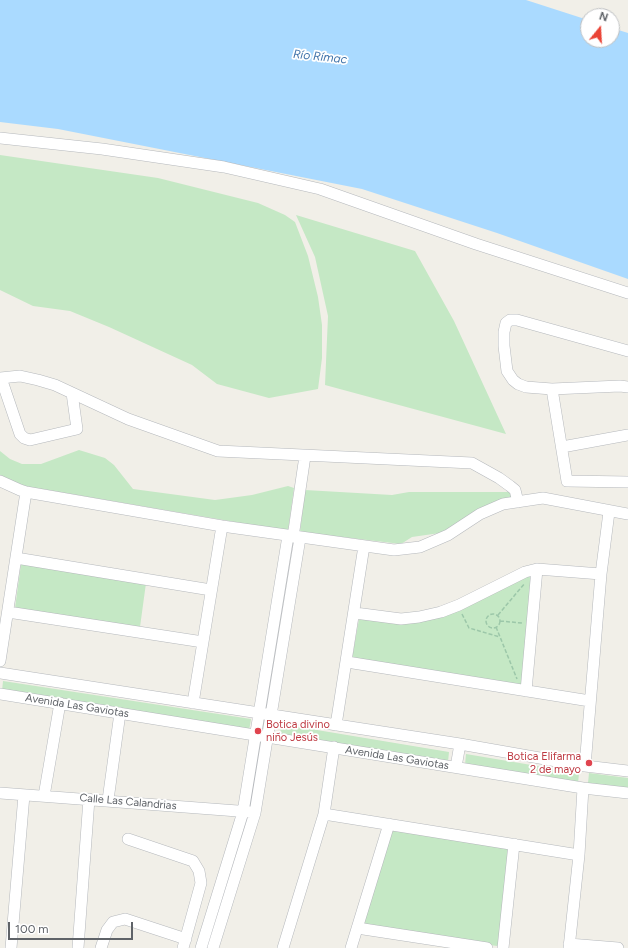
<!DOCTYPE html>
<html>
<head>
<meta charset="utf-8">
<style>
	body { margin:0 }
	#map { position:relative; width:628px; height:948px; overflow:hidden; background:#f1efe8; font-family:Figtree,sans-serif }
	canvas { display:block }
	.north { position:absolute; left:580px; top:8px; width:40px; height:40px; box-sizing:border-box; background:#fff; border:1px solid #bfc1c3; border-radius:50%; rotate:18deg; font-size:11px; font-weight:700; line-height:16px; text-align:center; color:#5f6368 }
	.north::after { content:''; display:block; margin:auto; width:14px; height:18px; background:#ea4335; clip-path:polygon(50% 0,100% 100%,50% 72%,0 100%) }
	.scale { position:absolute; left:8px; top:922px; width:125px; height:18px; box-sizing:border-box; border:2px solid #5f6368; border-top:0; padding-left:5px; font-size:12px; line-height:14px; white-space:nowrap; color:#5f6368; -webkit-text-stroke:3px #fff; paint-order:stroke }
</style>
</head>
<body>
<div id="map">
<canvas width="628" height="948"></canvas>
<div class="north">N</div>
<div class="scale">100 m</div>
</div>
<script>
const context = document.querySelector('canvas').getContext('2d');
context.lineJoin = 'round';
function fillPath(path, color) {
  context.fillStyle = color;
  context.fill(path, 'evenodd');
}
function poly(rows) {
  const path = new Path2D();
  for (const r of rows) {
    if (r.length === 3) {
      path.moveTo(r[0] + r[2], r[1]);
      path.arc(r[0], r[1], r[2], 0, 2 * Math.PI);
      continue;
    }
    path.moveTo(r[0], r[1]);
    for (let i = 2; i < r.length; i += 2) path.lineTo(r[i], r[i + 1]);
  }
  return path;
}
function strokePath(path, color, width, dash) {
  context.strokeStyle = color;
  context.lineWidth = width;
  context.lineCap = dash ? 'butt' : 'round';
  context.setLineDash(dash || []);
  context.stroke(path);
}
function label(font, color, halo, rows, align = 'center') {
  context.font = font + ' Figtree,sans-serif';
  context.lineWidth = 3.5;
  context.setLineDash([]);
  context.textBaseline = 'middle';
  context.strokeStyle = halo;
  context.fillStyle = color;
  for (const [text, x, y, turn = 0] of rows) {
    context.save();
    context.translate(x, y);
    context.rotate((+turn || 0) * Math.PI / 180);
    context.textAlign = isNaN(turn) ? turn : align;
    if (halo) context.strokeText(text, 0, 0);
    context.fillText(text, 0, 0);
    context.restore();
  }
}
fillPath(poly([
	[0,155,158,178,258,203,285,215,295,222,308,256,318,297,322,325,322,358,318,389,269,398,217,384,192,365,109,327,70,311,33,306,0,290],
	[296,215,415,251,454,321,506,434,325,385,328,316,315,257],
	[79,450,105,458,114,465,133,489,215,500,252,495,288,486,294,488,288,531,24,486,0,475,0,451,10,459,22,464,41,464],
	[305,490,392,495,409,492,511,492,513,500,478,512,440,533,412,537,401,544,300,532],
	[21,564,146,583,140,627,15,608],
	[522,577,530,577,533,581,523,685,352,658,359,619,413,622],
	[3,681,251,719,249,731,2,691],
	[281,724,449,752,448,762,280,736],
	[466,754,579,773,578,784,465,765],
	[589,773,628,778,628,788,588,783],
	[394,829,507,845,510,850,501,944,497,946,364,926,362,923,390,832]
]), '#c5e8c5');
fillPath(poly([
	[0,0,526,0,588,20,588,40,612,40,612,28,628,33,628,279,497,233,362,189,58,129,0,122]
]), '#aadaff');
const minor = poly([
	[0,138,102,149,224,167,320,189,476,244,628,293],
	[628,351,517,320,510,320,506,323,504,332,504,346,507,371,513,380,518,384,526,387,552,389,620,386,628,387],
	[0,378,20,376,38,380,55,385,128,419,218,451,472,463,499,478,510,486,515,490,518,502],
	[1,378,20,434,24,438,30,440,77,429,72,393],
	[552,389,567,481,628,482],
	[562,447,628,435],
	[0,481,20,490,26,492,222,526,394,550,420,547,448,535,480,514,503,504,543,498,628,514],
	[293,537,305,456],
	[16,558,211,590],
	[8,612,203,642],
	[355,613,401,619,419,617,441,612,459,605,525,572,537,569,601,574],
	[0,661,26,492],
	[347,662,590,701],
	[0,673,460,744,585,766,628,771],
	[526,691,537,569],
	[0,694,583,788,628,793],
	[193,703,222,526],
	[336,725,364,546],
	[585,766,601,574,609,512],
	[456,767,460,744],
	[0,793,251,812],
	[44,796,60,703],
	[108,800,120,713],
	[324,814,579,855],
	[128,839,193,861,199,871,201,883,183,948],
	[357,928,487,948],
	[569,944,618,948],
	[11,948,24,795],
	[78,948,89,799],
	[101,948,107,930,113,922,125,919,186,939],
	[201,948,243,812,288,536],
	[213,948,255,813,300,538],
	[283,948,324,814,334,747],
	[351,948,389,824],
	[503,948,514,844],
	[569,948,579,855,583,788]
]);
strokePath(minor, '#b5b8bc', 12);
strokePath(poly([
	[462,614,469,628,500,637],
	[493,621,7],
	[498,615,525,583],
	[500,621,522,623],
	[496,627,517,679]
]), '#9cc7a9', 1.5, [4, 2]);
strokePath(minor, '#fff', 11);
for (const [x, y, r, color] of [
	[258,731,4,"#e0444e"],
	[589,763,4,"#e0444e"]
]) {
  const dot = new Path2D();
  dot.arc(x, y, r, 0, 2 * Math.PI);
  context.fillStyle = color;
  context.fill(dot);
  strokePath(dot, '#fff', 1.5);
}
label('11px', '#5f6368', '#fff', [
	["Avenida Las Gaviotas",77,706,9],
	["Avenida Las Gaviotas",397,758,9],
	["Calle Las Calandrias",128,802,5]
]);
label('11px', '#be3a42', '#fff', [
	["Botica divino",266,725],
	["niño Jesús",266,738],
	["Botica Elifarma",581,757,"right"],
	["2 de mayo",581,770,"right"]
], 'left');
label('italic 12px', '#4174aa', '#fff', [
	["Río Rímac",320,57,6]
]);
</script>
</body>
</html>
